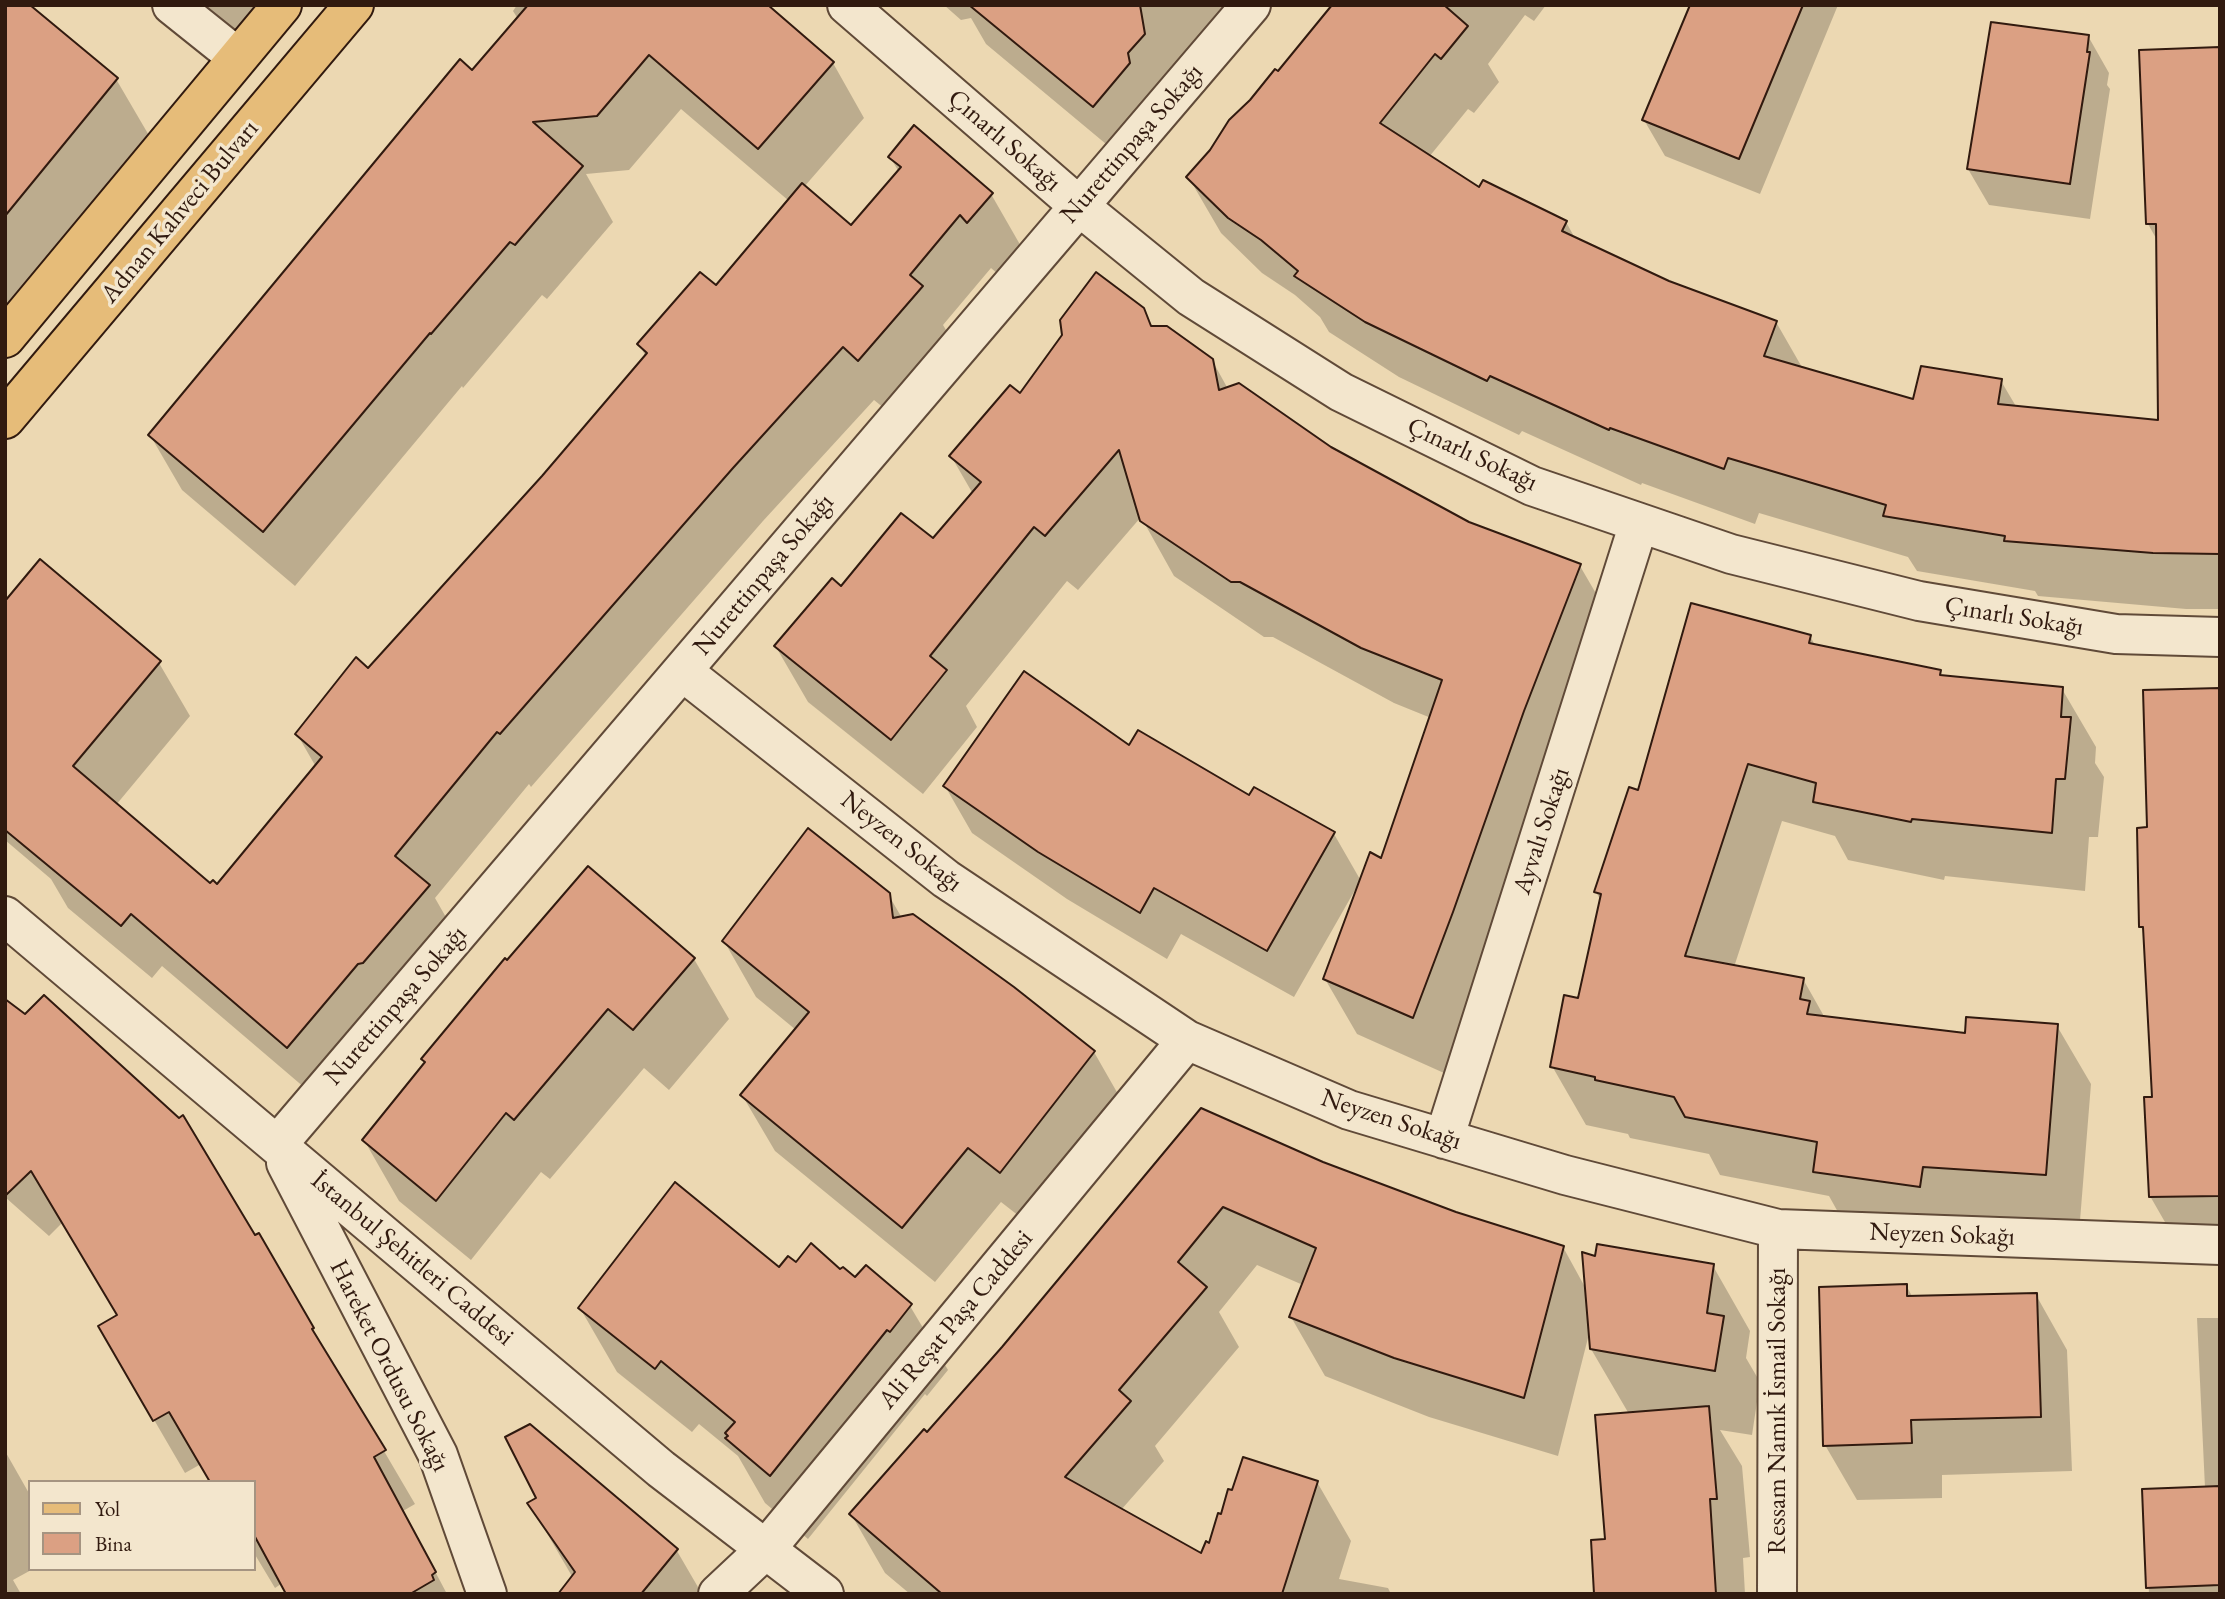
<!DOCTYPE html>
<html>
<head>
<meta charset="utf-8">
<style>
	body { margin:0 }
	#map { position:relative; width:2225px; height:1599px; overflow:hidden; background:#ecd8b2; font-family:"EB Garamond",serif }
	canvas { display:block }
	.frame { position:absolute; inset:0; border:7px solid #311a0f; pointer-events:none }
	.legend { position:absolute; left:28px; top:1480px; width:228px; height:91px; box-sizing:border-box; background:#f3e6cd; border:2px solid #a59481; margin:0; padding:9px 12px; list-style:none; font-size:21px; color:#311a0f }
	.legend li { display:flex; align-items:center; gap:14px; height:35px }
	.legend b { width:35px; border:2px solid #a59481 }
</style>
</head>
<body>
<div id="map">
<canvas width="2225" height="1599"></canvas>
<div class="frame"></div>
<ul class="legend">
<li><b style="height:9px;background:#e6bc79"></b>Yol</li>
<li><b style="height:19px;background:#dba083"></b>Bina</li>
</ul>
</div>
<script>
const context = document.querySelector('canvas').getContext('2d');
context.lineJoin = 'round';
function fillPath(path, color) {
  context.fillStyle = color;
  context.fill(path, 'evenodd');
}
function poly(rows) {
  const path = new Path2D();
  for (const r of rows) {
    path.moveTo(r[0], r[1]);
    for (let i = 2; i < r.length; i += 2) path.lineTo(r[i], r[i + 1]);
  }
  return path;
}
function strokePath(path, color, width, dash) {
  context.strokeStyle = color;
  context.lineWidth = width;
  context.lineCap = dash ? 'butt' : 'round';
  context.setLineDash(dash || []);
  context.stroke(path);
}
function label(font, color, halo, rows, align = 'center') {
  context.font = font + ' "EB Garamond",serif';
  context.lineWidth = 7;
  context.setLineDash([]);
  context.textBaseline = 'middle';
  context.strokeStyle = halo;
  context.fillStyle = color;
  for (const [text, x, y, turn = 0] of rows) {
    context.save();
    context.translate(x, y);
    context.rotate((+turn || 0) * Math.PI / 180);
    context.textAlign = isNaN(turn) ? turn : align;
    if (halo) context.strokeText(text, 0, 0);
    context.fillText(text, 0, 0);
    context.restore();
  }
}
fillPath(poly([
	[5,5,116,79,154,144,5,325],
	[193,5,265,5,234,41],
	[517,5,764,5,833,63,864,118,804,187,852,227,899,172,890,157,991,194,1022,248,999,275,991,268,943,325,952,340,890,413,874,400,763,521,531,787,529,784,435,898,459,940,319,1100,162,966,152,978,68,908,51,879,5,840,5,604,159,663,190,716,116,805,210,886,217,886,316,767,297,734,369,671,544,477,646,357,639,344,716,287,789,201,681,109,629,170,586,174,613,222,547,299,542,295,463,388,462,386,295,586,182,490,150,435,473,72,518,19,513,11],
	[944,5,1246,5,1196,64,1171,69,1175,88,1124,159,986,44,971,18,961,20],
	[1335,5,1546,5,1534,21,1525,15,1488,64,1499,82,1474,113,1468,109,1429,157,1479,189,1566,222,1576,240,1669,283,1776,322,1803,369,1914,401,2001,381,2017,408,2160,422,2157,240,2148,224,2220,49,2220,609,2186,609,2038,596,2035,591,1917,571,1908,557,1759,513,1755,524,1642,483,1641,485,1522,431,1519,435,1399,377,1329,332,1320,317,1295,295,1262,273,1221,233,1189,178],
	[1691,5,1838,5,1760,194,1665,156,1644,120],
	[2088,36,2109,73,2107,85,2110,89,2090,219,1989,205,1968,169],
	[1143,309,1153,327,1212,360,1228,389,1330,448,1468,523,1580,566,1612,621,1444,1073,1357,1034,1325,979,1357,891,1355,890,1294,997,1181,934,1167,959,1067,899,972,833,945,786,1129,748,1250,797,1254,789,1334,834,1361,881,1382,861,1431,718,1394,703,1273,637,1264,637,1174,576,1141,517,1078,590,1067,581,966,706,977,727,923,794,808,702,776,647,841,588,933,541,973,494,951,456,1020,396],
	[1810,636,1816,647,1940,671,1943,677,2062,689,2096,747,2095,763,2104,777,2098,837,2089,837,2085,891,1945,876,1944,880,1848,860,1835,836,1782,821,1734,967,1803,979,1825,1018,1967,1035,2057,1026,2091,1084,2079,1233,1848,1230,1829,1196,1720,1175,1709,1154,1630,1138,1628,1134,1586,1125,1552,1066,1580,1000,1601,901,1596,892,1639,792],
	[2220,690,2220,1256,2185,1257,2150,1196,2153,1099,2145,934,2141,927,2149,829],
	[888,894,902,918,1094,1052,1126,1108,1033,1227,1001,1202,935,1282,775,1151,742,1095,796,1030,756,997,724,941],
	[694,959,729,1019,669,1090,644,1068,550,1179,541,1172,471,1260,399,1201,364,1140,426,1064,423,1059,508,963],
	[5,1002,254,1238,258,1236,415,1504,403,1511,447,1594,288,1594,281,1584,275,1588,254,1553,254,1482,201,1464,185,1473,100,1327,119,1316,63,1222,49,1236,5,1197],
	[1202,1110,1323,1164,1455,1214,1563,1247,1586,1289,1597,1258,1713,1266,1750,1331,1746,1358,1760,1382,1752,1435,1720,1430,1742,1466,1750,1557,1743,1558,1745,1594,1596,1594,1629,1414,1591,1349,1589,1334,1558,1456,1429,1417,1325,1376,1291,1317,1303,1285,1257,1265,1219,1312,1239,1347,1155,1446,1164,1461,1121,1510,1202,1555,1210,1545,1317,1482,1351,1541,1339,1579,1388,1588,1391,1594,910,1594,885,1573,851,1514,927,1435,1003,1348],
	[796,1264,841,1272,910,1306,948,1370,927,1396,925,1394,808,1539,765,1503,738,1456,699,1424,692,1432,617,1372,580,1308,779,1269],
	[1906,1285,1913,1298,2036,1295,2067,1350,2072,1471,1942,1475,1942,1498,1857,1500,1825,1445],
	[2197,1318,2220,1318,2220,1594,2149,1594,2144,1491,2205,1488],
	[530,1426,677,1551,702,1594,579,1594,573,1578,530,1504,538,1498],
	[5,1451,30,1495,30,1569,33,1569,13,1580,21,1594,5,1594]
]), '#0003');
const building = poly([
	[5,5,30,5,118,78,5,216,5,5],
	[528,5,768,5,834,62,758,149,649,55,597,116,533,122,583,166,515,245,510,242,431,334,430,333,263,532,148,435,460,59,472,70,528,5],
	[969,5,1140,5,1145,34,1128,53,1130,63,1093,107,969,5],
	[1332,5,1444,5,1468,26,1441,59,1435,54,1380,123,1479,187,1483,180,1567,221,1562,231,1669,281,1777,321,1764,356,1913,399,1921,366,2002,379,1998,404,2158,420,2156,224,2146,224,2139,50,2220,47,2220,554,2153,553,2004,541,2005,536,1883,516,1886,505,1728,458,1724,469,1610,428,1609,430,1490,376,1487,381,1365,322,1294,276,1298,271,1261,240,1228,218,1186,177,1210,150,1229,120,1250,100,1275,69,1278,71,1332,5],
	[1690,5,1803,5,1739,159,1642,120,1690,5],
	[1991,22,2089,35,2087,52,2090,52,2070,184,1967,169,1991,22],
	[914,125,993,193,967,223,960,215,910,275,923,286,858,361,843,347,733,468,500,734,497,732,395,856,430,885,363,963,358,964,287,1048,131,914,121,926,5,830,5,601,40,559,161,661,73,766,210,883,213,880,217,884,322,757,295,734,356,657,368,668,542,476,647,353,637,344,700,272,716,285,802,183,851,225,901,167,888,157,914,125],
	[1096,272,1144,308,1151,326,1167,326,1213,359,1219,390,1239,383,1331,447,1469,522,1581,564,1524,711,1453,912,1413,1018,1323,979,1370,852,1381,858,1442,680,1361,648,1240,582,1231,582,1140,521,1119,450,1045,536,1034,527,930,656,947,670,891,740,774,646,832,578,841,586,901,513,933,538,981,482,949,456,1010,385,1020,393,1062,335,1060,320,1096,272],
	[1691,603,1811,635,1809,643,1941,670,1940,675,2063,687,2061,717,2071,717,2065,779,2056,779,2052,833,1912,819,1911,822,1813,802,1816,783,1748,764,1685,956,1804,978,1800,999,1810,1001,1807,1014,1965,1033,1966,1017,2058,1024,2046,1175,1923,1167,1920,1187,1813,1172,1817,1142,1685,1117,1674,1097,1595,1080,1595,1077,1550,1067,1564,995,1578,998,1601,894,1594,892,1629,787,1638,790,1691,603],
	[1024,671,1129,745,1138,730,1249,795,1254,787,1335,832,1267,951,1154,888,1140,913,1038,852,943,786,1024,671],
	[2220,688,2220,1196,2149,1197,2144,1097,2152,1097,2143,927,2139,927,2137,828,2147,827,2143,690,2220,688],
	[808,828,890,893,893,918,913,914,1014,987,1095,1051,1000,1173,968,1148,902,1228,740,1095,809,1012,722,941,808,828],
	[588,866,695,958,633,1030,608,1009,514,1120,506,1113,436,1201,362,1140,425,1062,421,1059,505,958,507,960,588,866],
	[44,995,179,1118,183,1115,255,1235,259,1233,314,1328,312,1329,386,1450,374,1457,436,1572,432,1575,434,1580,410,1594,286,1594,254,1535,254,1482,210,1482,169,1412,153,1421,98,1326,117,1315,31,1171,5,1196,5,999,25,1014,44,995],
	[1201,1108,1323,1162,1456,1212,1564,1246,1524,1398,1394,1358,1289,1317,1316,1248,1223,1207,1178,1262,1207,1287,1119,1390,1131,1401,1065,1477,1201,1553,1206,1541,1209,1543,1218,1513,1221,1514,1228,1489,1232,1490,1243,1457,1318,1481,1282,1594,942,1594,849,1514,924,1429,927,1432,1002,1347,1201,1108],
	[675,1182,779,1267,788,1256,796,1262,811,1243,840,1269,843,1267,855,1277,866,1265,912,1304,890,1332,887,1330,770,1476,725,1438,728,1436,725,1433,735,1422,661,1361,655,1369,578,1308,675,1182],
	[1597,1244,1714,1264,1707,1313,1724,1316,1715,1371,1590,1349,1582,1252,1595,1256,1597,1244],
	[1907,1284,1907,1296,2037,1293,2041,1417,1911,1420,1912,1443,1823,1446,1819,1287,1907,1284],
	[1709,1406,1717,1499,1710,1499,1716,1594,1594,1594,1591,1540,1605,1539,1595,1415,1709,1406],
	[530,1424,678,1549,641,1594,558,1594,575,1572,527,1503,536,1498,505,1437,530,1424],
	[2220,1486,2220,1585,2146,1588,2142,1489,2220,1486]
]);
fillPath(building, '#dba083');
strokePath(building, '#311a0f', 2);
const street = poly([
	[172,5,237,57],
	[847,5,1079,206,1191,297,1341,392,1532,486,1731,554,1919,601,2116,634,2220,637],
	[682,671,946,879,1187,1040,1349,1110,1565,1175,1778,1229,2220,1245],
	[5,916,661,1469,824,1594],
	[1444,1139,1639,523],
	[277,1145,1251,5],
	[286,1163,438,1455,487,1594],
	[718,1594,766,1549,1187,1040],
	[1777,1594,1778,1229]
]);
const primary = poly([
	[5,338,282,5],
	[5,419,354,5]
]);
strokePath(street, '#604a38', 42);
strokePath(primary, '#311a0f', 42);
strokePath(street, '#f3e6cd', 38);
strokePath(primary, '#e6bc79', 38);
label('26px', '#311a0f', '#f3e6cd', [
	["Çınarlı Sokağı",1004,141,41],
	["Nurettinpaşa Sokağı",1132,144,-49],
	["Adnan Kahveci Bulvarı",180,212,-50],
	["Çınarlı Sokağı",1472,455,25],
	["Nurettinpaşa Sokağı",764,575,-50],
	["Çınarlı Sokağı",2014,617,9],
	["Ayvalı Sokağı",1542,831,-72],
	["Neyzen Sokağı",901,842,38],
	["Nurettinpaşa Sokağı",396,1006,-49],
	["Neyzen Sokağı",1391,1120,18],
	["Neyzen Sokağı",1942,1235,2],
	["İstanbul Şehitleri Caddesi",412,1259,40],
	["Ali Reşat Paşa Caddesi",956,1320,-50],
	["Hareket Ordusu Sokağı",389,1366,63],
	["Ressam Namık İsmail Sokağı",1778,1411,-90]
]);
</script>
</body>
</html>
